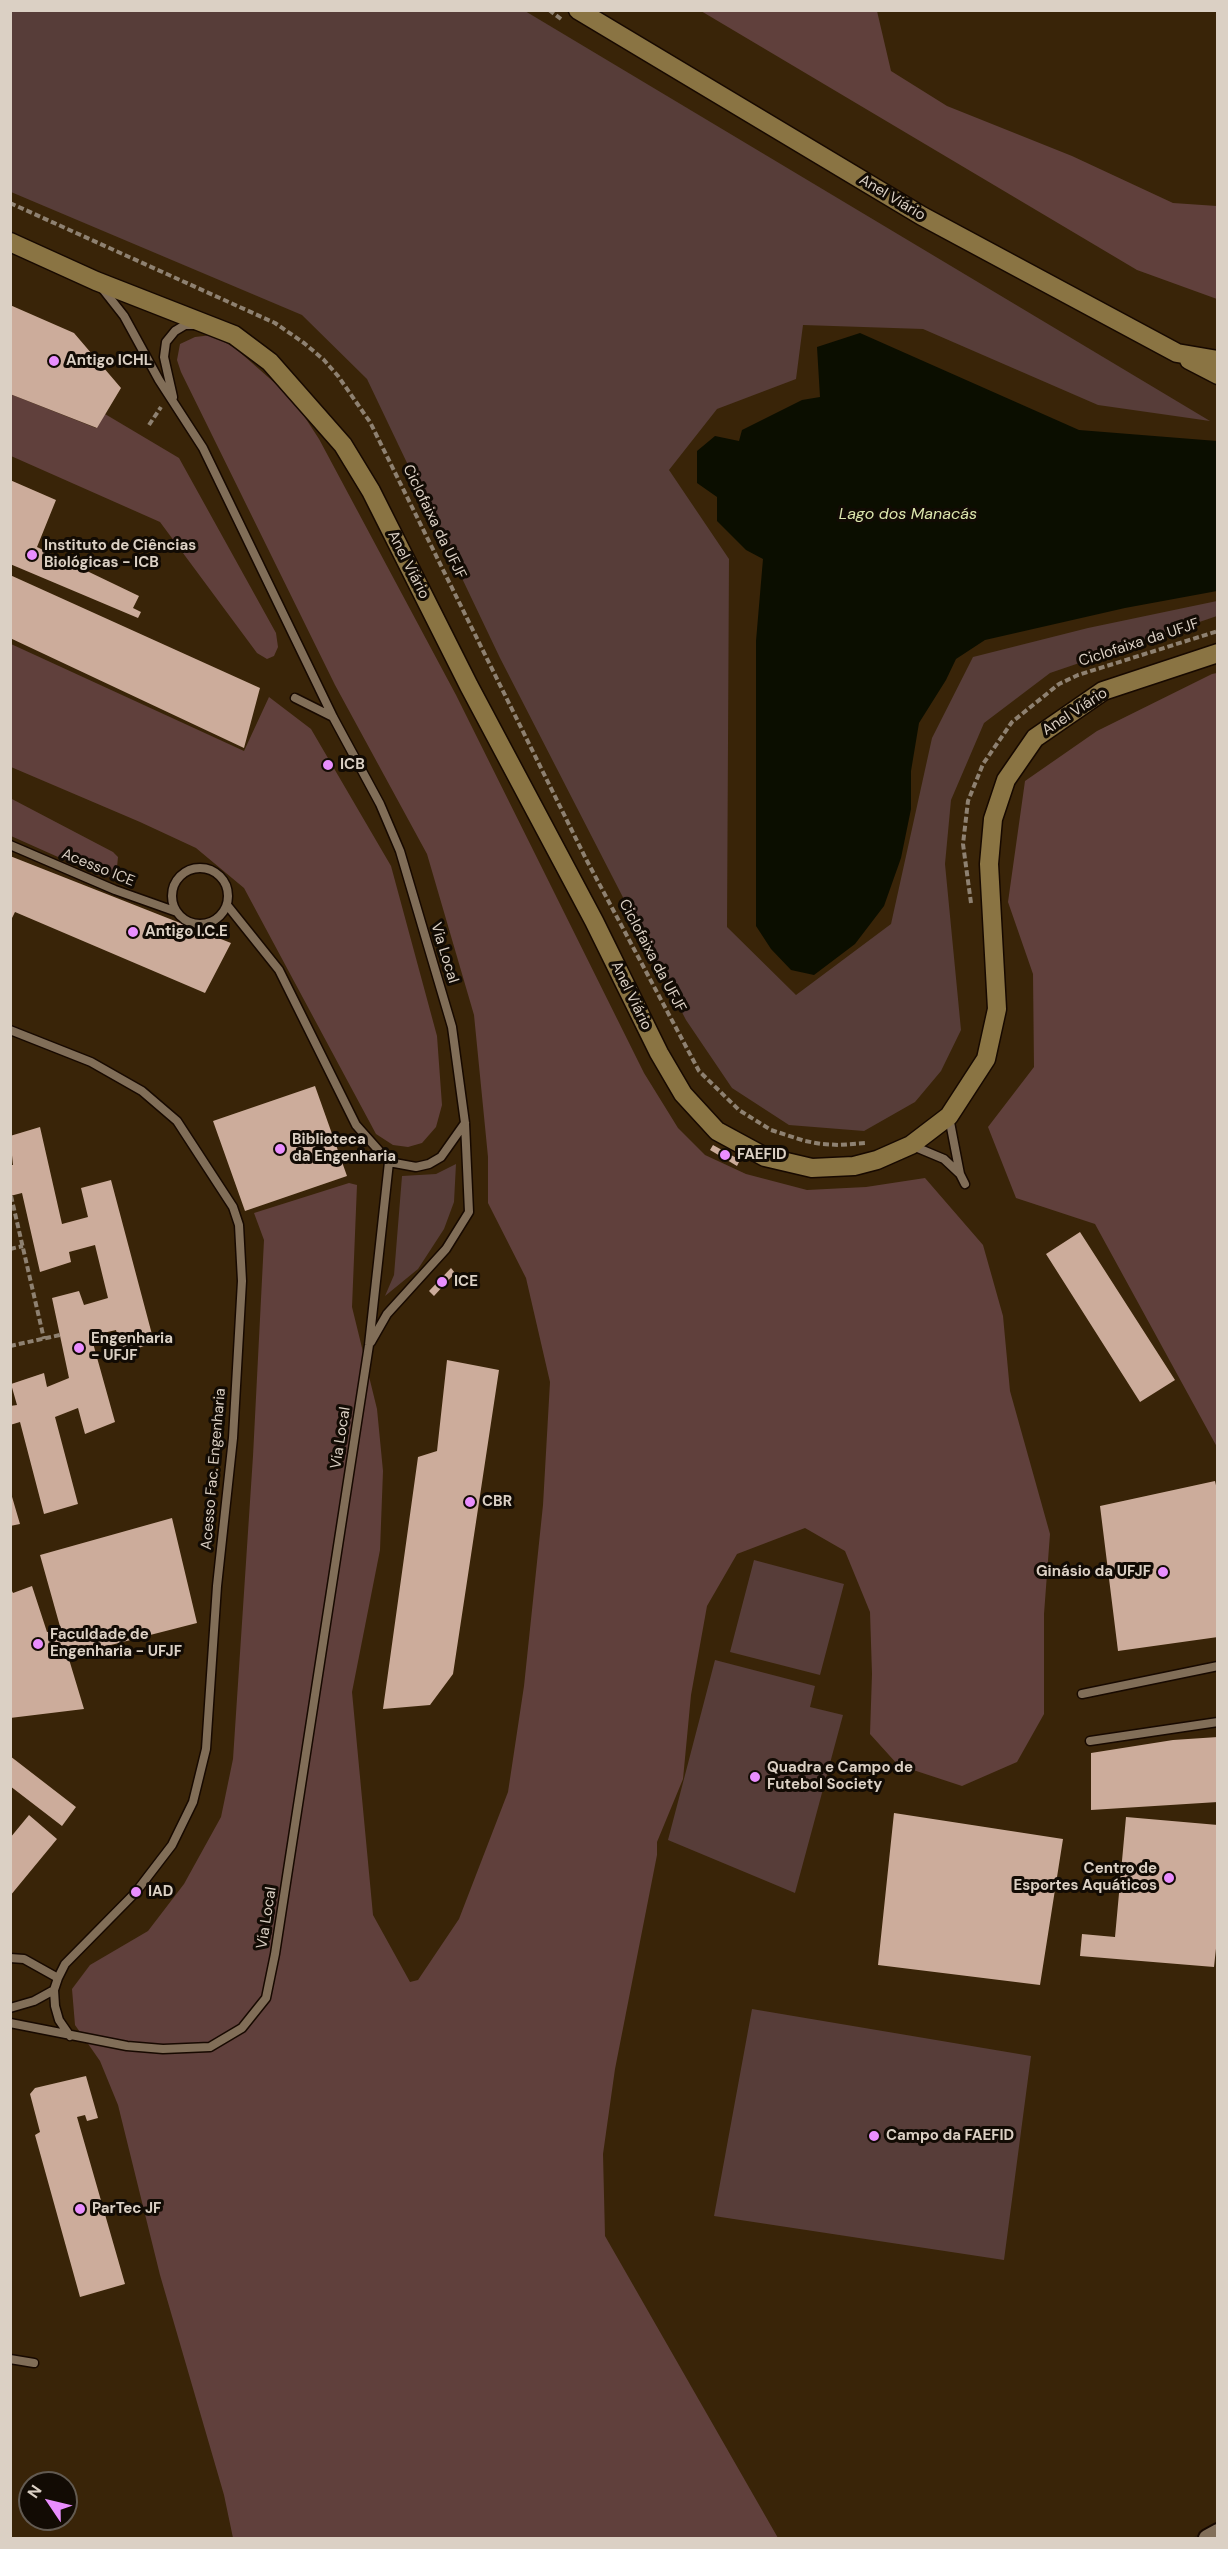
<!DOCTYPE html>
<html>
<head>
<meta charset="utf-8">
<style>
	body { margin:0 }
	#map { position:relative; width:1228px; height:2549px; overflow:hidden; background:#30200b; font-family:"DM Sans",sans-serif }
	canvas { display:block }
	.frame { position:absolute; inset:0; border:12px solid #dbd0c4; pointer-events:none }
	.north { position:absolute; left:18px; top:2471px; width:60px; height:60px; box-sizing:border-box; background:#120b04; border:2px solid #625a51; border-radius:50%; rotate:305deg; font-size:16px; font-weight:700; line-height:24px; text-align:center; color:#dbd0c4 }
	.north::after { content:''; display:block; margin:auto; width:21px; height:27px; background:#e98efe; clip-path:polygon(50% 0,100% 100%,50% 72%,0 100%) }
</style>
</head>
<body>
<div id="map">
<canvas width="1228" height="2549"></canvas>
<div class="frame"></div>
<div class="north">N</div>
</div>
<script>
const context = document.querySelector('canvas').getContext('2d');
context.lineJoin = 'round';
function fillPath(path, color) {
  context.fillStyle = color;
  context.fill(path, 'evenodd');
}
function poly(rows) {
  const path = new Path2D();
  for (const r of rows) {
    if (r.length === 3) {
      path.moveTo(r[0] + r[2], r[1]);
      path.arc(r[0], r[1], r[2], 0, 2 * Math.PI);
      continue;
    }
    path.moveTo(r[0], r[1]);
    for (let i = 2; i < r.length; i += 2) path.lineTo(r[i], r[i + 1]);
  }
  return path;
}
function strokePath(path, color, width, dash) {
  context.strokeStyle = color;
  context.lineWidth = width;
  context.lineCap = dash ? 'butt' : 'round';
  context.setLineDash(dash || []);
  context.stroke(path);
}
function label(font, color, halo, rows, align = 'center') {
  context.font = font + ' "DM Sans",sans-serif';
  context.lineWidth = 6;
  context.setLineDash([]);
  context.textBaseline = 'middle';
  context.strokeStyle = halo;
  context.fillStyle = color;
  for (const [text, x, y, turn = 0] of rows) {
    context.save();
    context.translate(x, y);
    context.rotate((+turn || 0) * Math.PI / 180);
    context.textAlign = isNaN(turn) ? turn : align;
    if (halo) context.strokeText(text, 0, 0);
    context.fillText(text, 0, 0);
    context.restore();
  }
}
fillPath(poly([
	[11,11,1217,11,1217,2523,1192,2538,11,2538],
	[30,2483,66,2483,66,2519,30,2519]
]), '#392408');
fillPath(poly([
	[10,11,525,11,1210,421,1098,405,923,329,803,325,796,379,717,409,669,470,729,559,727,927,796,995,891,924,932,738,973,657,1088,628,1217,601,1217,616,1050,673,984,723,951,800,945,864,961,1030,941,1071,915,1102,864,1131,789,1125,732,1088,686,1020,500,658,367,379,302,315,11,192],
	[456,1164,454,1202,444,1229,418,1269,385,1296,394,1275,402,1176,436,1174],
	[754,1560,844,1584,820,1675,730,1652],
	[715,1660,815,1686,810,1707,843,1715,795,1893,668,1840],
	[752,2009,1031,2056,1004,2260,714,2216]
]), '#573d39');
fillPath(poly([
	[701,11,877,11,891,71,947,106,1072,156,1173,203,1217,206,1217,299,1137,270],
	[212,335,235,348,293,399,319,439,456,695,644,1073,678,1128,705,1155,746,1174,807,1190,866,1187,925,1178,983,1245,1003,1316,1010,1391,1050,1534,1044,1614,1044,1714,1017,1762,962,1786,898,1765,870,1734,872,1674,870,1612,845,1551,805,1528,737,1554,707,1606,691,1695,683,1779,657,1842,657,1855,615,2069,603,2154,605,2236,778,2538,233,2538,224,2495,160,2275,118,2105,100,2061,75,2025,72,1989,90,1965,148,1931,184,1884,221,1817,233,1759,253,1456,264,1240,254,1213,349,1183,357,1185,352,1307,377,1409,383,1471,380,1550,352,1692,373,1915,410,1982,418,1980,459,1919,508,1792,524,1686,543,1505,550,1382,526,1278,488,1203,488,1157,474,1015,427,854,335,685,181,372,177,360,180,344,195,337],
	[10,394,96,428,105,414,179,458,276,633,278,647,274,656,267,659,257,653,160,522,11,456],
	[11,644,244,751,269,697,311,729,391,866,437,1036,442,1105,436,1127,422,1143,408,1147,393,1145,376,1134,244,888,196,848,140,822,11,767],
	[1217,673,1218,673,1217,1447,1095,1224,1016,1198,988,1127,1034,1067,1033,974,1008,902,1025,781,1097,731,1212,674],
	[10,798,113,852,118,857,117,867,112,876,105,878,11,836]
]), '#60403c');
fillPath(poly([
	[860,333,1079,430,1217,441,1217,591,1125,608,985,640,956,659,946,680,919,723,911,771,911,809,901,858,884,906,855,944,814,975,791,970,771,949,756,926,756,641,763,559,746,550,717,521,717,497,697,483,697,451,715,436,739,441,742,430,802,400,820,397,817,347]
]), '#0b0e00');
fillPath(poly([
	[10,305,74,333,121,388,97,428,10,394],
	[10,480,56,500,37,547,139,596,133,608,141,612,138,618,10,564],
	[10,575,260,688,244,748,10,638],
	[10,856,231,943,205,993,15,912,10,922],
	[315,1086,347,1176,245,1211,213,1121],
	[40,1127,62,1224,88,1217,81,1188,111,1180,154,1342,123,1354,116,1330,91,1336,115,1422,85,1434,78,1408,55,1417,78,1504,44,1514,20,1422,10,1425,10,1406,17,1405,11,1384,44,1373,47,1387,69,1378,52,1298,79,1291,84,1305,108,1298,95,1245,69,1252,71,1262,40,1272,22,1193,10,1196,10,1165,13,1165,10,1136],
	[713,1145,740,1160,737,1166,710,1150],
	[1080,1232,1175,1380,1140,1402,1046,1254],
	[451,1268,455,1273,434,1296,429,1291],
	[447,1360,499,1370,453,1674,430,1705,383,1709,418,1457,437,1451],
	[1215,1481,1218,1494,1218,1637,1118,1651,1100,1506],
	[10,1490,20,1524,10,1526],
	[172,1518,197,1623,68,1656,84,1709,10,1718,10,1587,13,1593,32,1586,47,1632,61,1630,40,1555],
	[1218,1737,1218,1802,1091,1810,1091,1753,1173,1740],
	[10,1756,76,1807,62,1826,10,1786],
	[894,1813,1063,1839,1040,1985,878,1965],
	[29,1815,57,1839,10,1896,10,1838],
	[1126,1817,1218,1825,1218,1930,1214,1967,1080,1956,1082,1934,1115,1937],
	[86,2076,98,2118,87,2121,85,2115,77,2117,125,2284,80,2297,35,2135,40,2132,30,2094,35,2088]
]), '#ccac9b');
const service = poly([
	[102,288,124,316,159,380,203,448,333,717,380,804,400,851,452,1027,465,1123,469,1212,446,1249,387,1314,371,1342],
	[173,397,164,357,166,342,175,331,185,325,195,325],
	[295,698,333,717],
	[10,845,115,890,177,912],
	[200,896,28],
	[227,905,279,970,356,1125,389,1162],
	[10,1030,91,1062,142,1091,177,1121,233,1207,239,1225,242,1281,233,1438,217,1586,206,1749,193,1802,172,1845,136,1892,65,1964,58,1978,54,1990,55,2006,59,2020,70,2036],
	[949,1117,960,1174,965,1184],
	[913,1146,944,1159,960,1174],
	[1082,1694,1218,1666],
	[1090,1741,1218,1722],
	[10,1958,24,1959,58,1978],
	[10,2008,34,2001,54,1990],
	[10,2023,127,2046,163,2049,210,2047,242,2028,266,1998,275,1954,369,1345,389,1162,416,1167,429,1164,441,1157,465,1123],
	[10,2359,34,2363]
]);
const minor = poly([
	[1207,2538,1218,2532]
]);
const secondary = poly([
	[578,10,922,216,1177,353,1218,360],
	[10,242,96,281,234,335,270,362,343,445,371,491,469,686,594,921,659,1053,683,1094,717,1131,765,1157,812,1168,854,1166,877,1160,911,1145,949,1116,986,1059,997,1009,989,864,993,819,1006,780,1035,738,1103,691,1218,653],
	[1189,360,1218,375]
]);
strokePath(service, '#170900', 11);
strokePath(minor, '#170900', 20);
strokePath(secondary, '#170900', 21);
strokePath(poly([
	[549,10,561,19],
	[10,203,275,323,304,343,324,360,338,376,370,422,586,859,699,1071,739,1110,771,1130,805,1141,821,1144,839,1145,865,1143],
	[149,425,161,407],
	[971,903,963,844,968,801,983,764,1012,722,1059,684,1078,675,1218,631],
	[11,1196,44,1339],
	[10,1249,23,1246],
	[10,1346,60,1335]
]), '#8e8171', 4, [6, 3]);
strokePath(service, '#816e58', 8);
strokePath(minor, '#816e58', 16);
strokePath(secondary, '#8a7443', 18);
for (const [x, y, r, color] of [
	[54,361,6,"#e98efe"],
	[32,555,6,"#e98efe"],
	[328,765,6,"#e98efe"],
	[133,932,6,"#e98efe"],
	[280,1149,6,"#e98efe"],
	[725,1155,6,"#e98efe"],
	[442,1282,6,"#e98efe"],
	[79,1348,6,"#e98efe"],
	[470,1502,6,"#e98efe"],
	[1163,1572,6,"#e98efe"],
	[38,1644,6,"#e98efe"],
	[755,1777,6,"#e98efe"],
	[1169,1878,6,"#e98efe"],
	[136,1892,6,"#e98efe"],
	[874,2136,6,"#e98efe"],
	[80,2209,6,"#e98efe"]
]) {
  const dot = new Path2D();
  dot.arc(x, y, r, 0, 2 * Math.PI);
  context.fillStyle = color;
  context.fill(dot);
  strokePath(dot, '#120b04', 2);
}
label('15px', '#dbd0c4', '#120b04', [
	["Anel Viário",892,198,31],
	["Ciclofaixa da UFJF",434,522,64],
	["Anel Viário",408,565,63],
	["Ciclofaixa da UFJF",1139,643,-18],
	["Anel Viário",1075,712,-33],
	["Acesso ICE",98,868,22],
	["Via Local",444,953,73],
	["Ciclofaixa da UFJF",652,956,62],
	["Anel Viário",631,996,64],
	["Via Local",341,1438,-81],
	["Acesso Fac. Engenharia",214,1469,-85],
	["Via Local",267,1918,-81]
]);
label('bold 15px', '#dbd0c4', '#120b04', [
	["Antigo ICHL",66,361],
	["Instituto de Ciências",44,546],
	["Biológicas - ICB",44,563],
	["ICB",340,765],
	["Antigo I.C.E",145,932],
	["Biblioteca",292,1140],
	["da Engenharia",292,1157],
	["FAEFID",737,1155],
	["ICE",454,1282],
	["Engenharia",91,1339],
	["- UFJF",91,1356],
	["CBR",482,1502],
	["Ginásio da UFJF",1151,1572,"right"],
	["Faculdade de",50,1635],
	["Engenharia - UFJF",50,1652],
	["Quadra e Campo de",767,1768],
	["Futebol Society",767,1785],
	["Centro de",1157,1869,"right"],
	["Esportes Aquáticos",1157,1886,"right"],
	["IAD",148,1892],
	["Campo da FAEFID",886,2136],
	["ParTec JF",92,2209]
], 'left');
label('italic 16px', '#dce6ad', '#120b04', [
	["Lago dos Manacás",908,515]
]);
</script>
</body>
</html>
